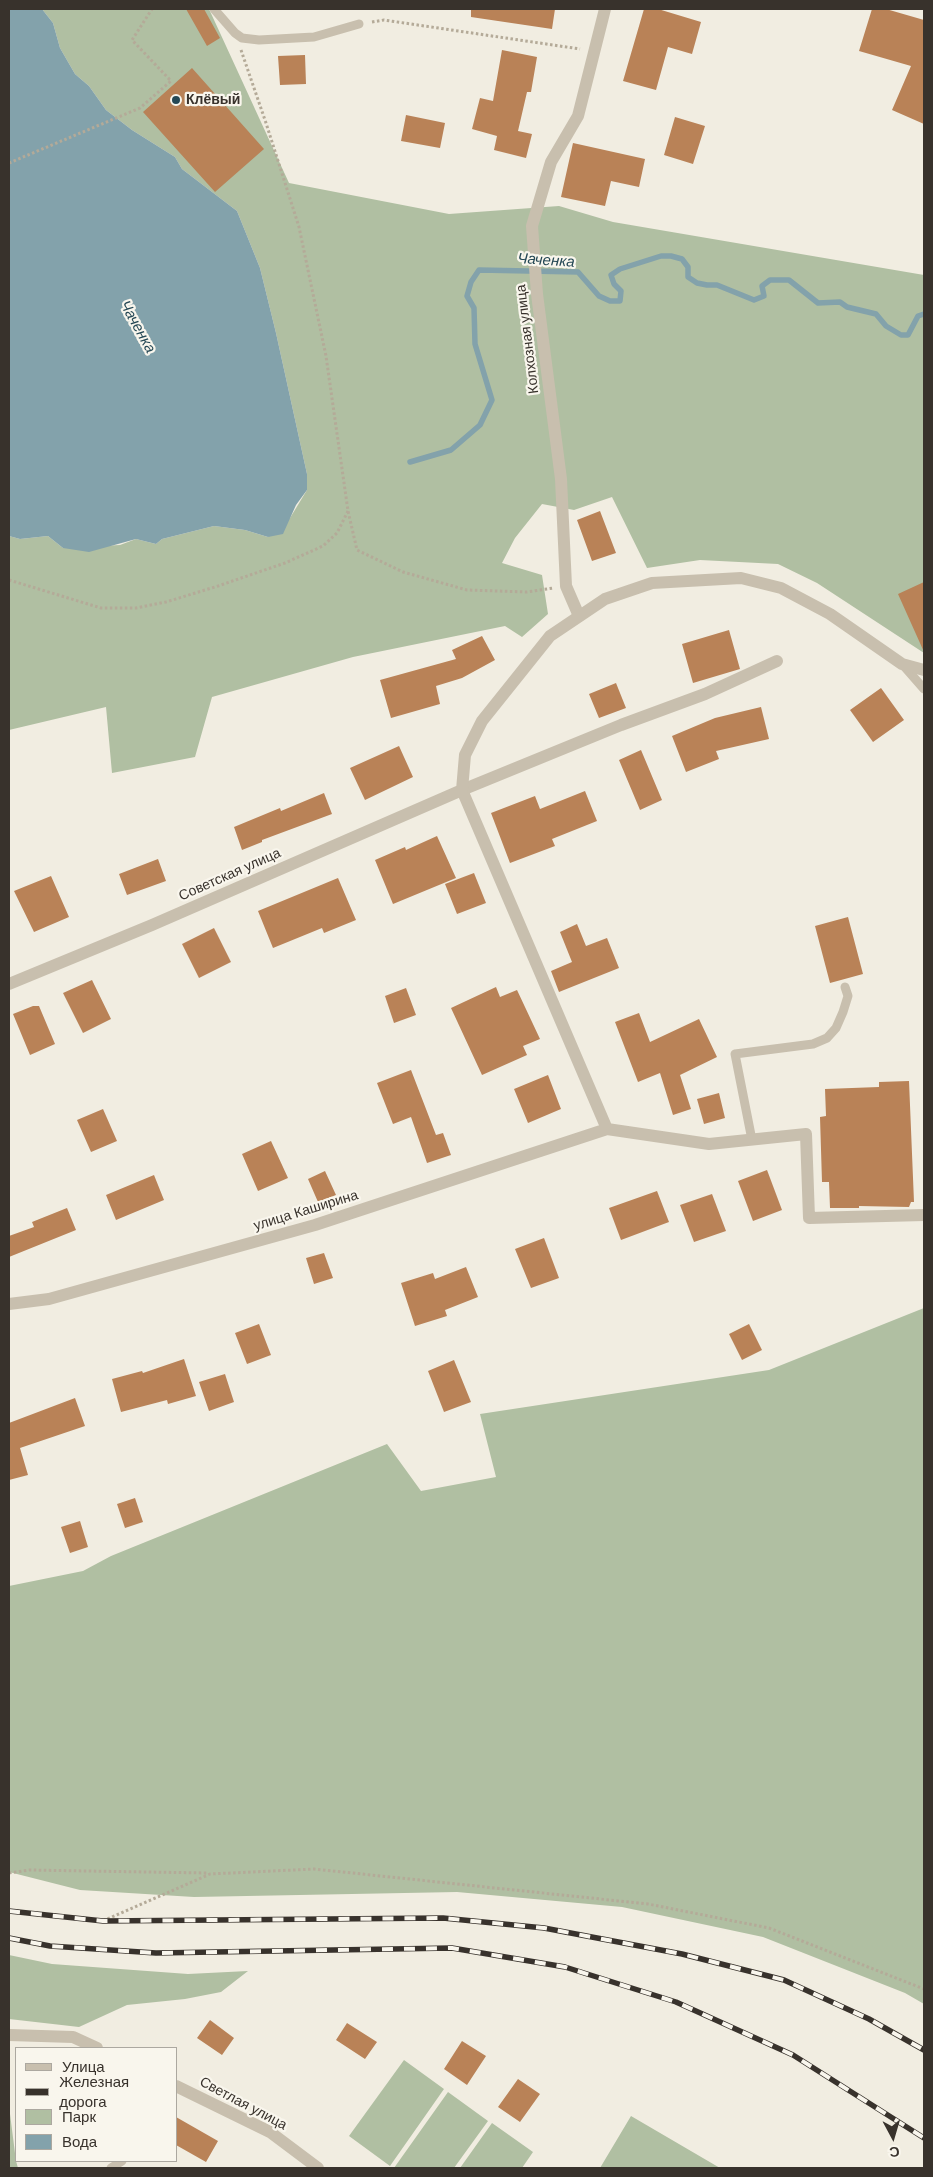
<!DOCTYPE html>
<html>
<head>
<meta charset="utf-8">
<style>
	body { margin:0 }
	#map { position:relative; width:933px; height:2177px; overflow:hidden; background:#f1ede1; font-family:"DM Sans",sans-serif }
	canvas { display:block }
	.frame { position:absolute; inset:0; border:10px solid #38322c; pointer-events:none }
	.legend { position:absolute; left:15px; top:2047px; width:162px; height:115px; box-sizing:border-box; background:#f9f6ed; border:1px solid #aca8a0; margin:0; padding:6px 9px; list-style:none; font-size:15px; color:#38322c }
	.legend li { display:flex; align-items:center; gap:10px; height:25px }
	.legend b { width:25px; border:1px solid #aca8a0 }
	.north { position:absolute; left:868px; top:2112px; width:50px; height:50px; -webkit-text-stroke:4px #f9f6ed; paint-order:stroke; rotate:174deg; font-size:14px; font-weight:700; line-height:20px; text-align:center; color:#38322c }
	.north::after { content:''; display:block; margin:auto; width:18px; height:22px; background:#38322c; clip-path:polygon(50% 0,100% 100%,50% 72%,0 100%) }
</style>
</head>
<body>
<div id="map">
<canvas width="933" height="2177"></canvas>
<div class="frame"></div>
<ul class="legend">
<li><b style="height:6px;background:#c8bfae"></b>Улица</li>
<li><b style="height:6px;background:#38322c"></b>Железная дорога</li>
<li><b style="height:14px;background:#b0bfa2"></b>Парк</li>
<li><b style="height:14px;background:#83a2ab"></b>Вода</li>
</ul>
<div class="north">С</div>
</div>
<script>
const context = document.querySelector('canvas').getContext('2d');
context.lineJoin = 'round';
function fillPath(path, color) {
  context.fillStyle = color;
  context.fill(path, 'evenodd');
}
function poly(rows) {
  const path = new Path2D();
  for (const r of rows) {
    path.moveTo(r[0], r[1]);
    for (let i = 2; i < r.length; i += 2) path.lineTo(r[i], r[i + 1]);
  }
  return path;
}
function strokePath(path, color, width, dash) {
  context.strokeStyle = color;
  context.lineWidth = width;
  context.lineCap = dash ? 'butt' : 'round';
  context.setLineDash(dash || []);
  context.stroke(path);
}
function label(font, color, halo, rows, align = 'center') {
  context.font = font + ' "DM Sans",sans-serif';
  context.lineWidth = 4.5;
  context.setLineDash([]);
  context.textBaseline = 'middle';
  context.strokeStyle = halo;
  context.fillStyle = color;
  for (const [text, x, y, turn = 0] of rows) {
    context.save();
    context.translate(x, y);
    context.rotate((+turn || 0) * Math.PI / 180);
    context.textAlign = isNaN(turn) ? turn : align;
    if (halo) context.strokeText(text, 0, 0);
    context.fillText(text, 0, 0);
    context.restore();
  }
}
fillPath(poly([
	[42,9,209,9,289,183,449,214,559,206,613,222,924,275,924,653,817,583,778,564,700,560,647,568,612,497,574,510,542,504,515,538,502,563,542,575,548,614,522,637,505,626,353,657,212,697,195,757,112,773,106,707,9,730,9,536,20,539,48,536,63,548,120,545,136,539,156,544,162,539,214,526,245,530,268,537,290,518,307,490,307,474,276,333,260,268,237,211,182,169,175,157,132,130,106,110,89,86,75,74,60,48,53,23],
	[924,1308,924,2004,905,1993,763,1937,622,1907,457,1892,194,1897,80,1890,9,1872,9,1586,83,1571,111,1556,387,1444,421,1491,496,1477,480,1414,769,1370],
	[9,1955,52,1964,188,1974,248,1971,221,1992,185,1999,127,2005,79,2027,9,2019],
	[404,2060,444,2089,390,2166,349,2136],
	[448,2092,488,2121,454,2168,394,2168],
	[9,2106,16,2161,18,2168,9,2168],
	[631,2116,720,2168,600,2168],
	[492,2123,533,2152,522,2168,460,2168]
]), '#b0bfa2');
fillPath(poly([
	[9,9,42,9,53,23,60,48,75,74,89,86,106,110,132,130,175,157,182,169,237,211,260,268,276,333,307,474,307,490,296,505,283,534,268,537,245,530,214,526,162,539,156,544,136,539,89,552,63,548,48,536,20,539,9,536]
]), '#83a2ab');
strokePath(poly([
	[410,462,451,450,480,425,492,400,475,344,474,308,467,296,471,282,479,270,578,272,599,296,610,301,620,301,621,291,614,284,611,275,620,269,661,256,671,256,682,259,688,267,688,277,697,283,707,285,717,285,754,300,764,296,762,286,770,280,789,280,818,303,840,302,847,307,876,314,886,326,901,335,908,335,918,316,924,314]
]), '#83a2ab', 5.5);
fillPath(poly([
	[186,9,204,9,220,38,207,46],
	[471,9,555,9,552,29,471,17],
	[644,9,658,9,701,22,692,54,668,47,656,90,623,81],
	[872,9,886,9,924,20,924,124,892,110,911,66,859,51],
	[502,50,537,57,531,92,527,92,518,131,532,134,526,158,494,150,497,136,472,129,480,98,493,101],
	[305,55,306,84,280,85,278,56],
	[192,68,264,149,215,192,143,112],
	[406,115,445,123,440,148,401,141],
	[675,117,705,126,693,164,664,155],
	[573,143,645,159,639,187,611,181,605,206,561,197],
	[600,511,616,553,592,561,577,520],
	[924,582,924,652,898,594],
	[729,630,740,669,693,683,682,644],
	[482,636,495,660,462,678,436,686,440,704,391,718,380,680,456,659,452,650],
	[616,683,626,708,599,718,589,694],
	[881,688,904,720,873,742,850,710],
	[761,707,769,739,716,751,719,759,686,772,672,736,715,718],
	[399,746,413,777,365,800,350,768],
	[641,750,662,800,640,810,619,760],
	[585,791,597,821,552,839,555,846,510,863,491,813,535,796,540,809],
	[324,793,332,814,262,840,262,842,242,850,234,827,280,808,281,811],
	[437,836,456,878,393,904,375,860,405,847,406,850],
	[158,859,166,881,127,895,119,874],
	[474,873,486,903,457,914,445,884],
	[51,876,69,917,34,932,14,891],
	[338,878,356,920,324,933,322,928,273,948,258,911],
	[848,917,863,974,830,983,815,926],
	[577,924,586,946,607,938,619,968,559,992,551,971,572,962,560,932],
	[214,928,231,962,199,978,182,944],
	[92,980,111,1019,83,1033,63,993],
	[496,987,500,997,517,990,540,1039,523,1046,527,1055,482,1075,451,1008],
	[406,988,416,1015,394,1023,385,996],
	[33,1006,39,1006,55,1044,30,1055,13,1014],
	[639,1013,650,1042,699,1019,717,1057,680,1075,691,1109,673,1115,660,1073,638,1082,615,1022],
	[411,1070,436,1135,443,1133,451,1155,427,1163,411,1117,393,1124,377,1083],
	[548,1075,561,1109,528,1123,514,1089],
	[909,1081,914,1202,911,1202,909,1207,859,1206,859,1208,830,1208,829,1182,822,1182,820,1117,826,1116,825,1089,879,1087,879,1082],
	[719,1093,725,1118,704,1124,697,1099],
	[103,1109,117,1141,91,1152,77,1120],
	[271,1141,288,1178,258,1191,242,1154],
	[767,1170,782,1210,753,1221,738,1181],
	[325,1171,336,1195,318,1202,308,1179],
	[154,1175,164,1200,116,1220,106,1195],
	[657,1191,669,1222,621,1240,609,1208],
	[712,1194,726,1231,694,1242,680,1205],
	[67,1208,76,1230,9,1257,9,1236,34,1227,32,1222],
	[544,1238,559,1278,531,1288,515,1249],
	[324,1253,333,1278,314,1284,306,1258],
	[466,1267,478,1297,445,1310,447,1316,415,1326,401,1283,433,1273,435,1279],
	[259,1324,271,1355,247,1364,235,1333],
	[749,1324,762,1350,742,1360,729,1334],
	[184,1359,196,1396,168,1404,167,1400,121,1412,112,1379,142,1371,143,1373],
	[454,1360,471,1402,444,1412,428,1371],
	[225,1374,234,1402,209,1411,199,1382],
	[75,1398,85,1426,20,1448,28,1475,9,1480,9,1423],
	[135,1498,143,1522,125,1528,117,1504],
	[80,1521,88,1547,70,1553,61,1527],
	[210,2020,234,2038,222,2055,197,2038],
	[347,2023,377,2042,365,2059,336,2040],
	[462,2041,486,2056,467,2085,444,2069],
	[518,2079,540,2094,520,2122,498,2107],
	[176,2117,218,2141,206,2162,176,2145]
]), '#b98257');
strokePath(poly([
	[372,22,384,20,580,49],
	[241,50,266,123,299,227,326,356,348,511,357,550,403,572,467,590,527,592,553,588],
	[9,163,140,108,171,81,132,40,152,9],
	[9,580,101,608,136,608,166,602,218,586,285,563,323,546,337,533,348,511],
	[9,1873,29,1870,207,1873],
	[103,1921,210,1874,314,1869,648,1904,769,1928,924,1989]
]), '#b4aa98', 3, [2.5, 2.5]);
strokePath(poly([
	[214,9,235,33,242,38,259,40,314,37,359,24],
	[903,665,924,689],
	[752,1140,735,1054,813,1044,827,1038,836,1028,843,1012,848,996,845,987],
	[111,2168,122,2161]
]), '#c8bfae', 9);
strokePath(poly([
	[579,616,566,586,561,479,537,294,532,226,551,162,578,116,605,9],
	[607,1129,462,790,621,725,705,694,777,661],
	[9,1304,49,1299,315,1225,607,1129,709,1144,806,1134,809,1218,924,1215],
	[9,2035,73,2037,97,2048],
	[176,2086,270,2132,318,2168]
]), '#c8bfae', 12);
strokePath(poly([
	[9,984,152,925,462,790,465,755,482,721,550,636,605,599,652,583,741,578,781,588,830,614,902,664,924,670]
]), '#c8bfae', 12);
const rail = poly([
	[9,1911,103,1921,443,1918,544,1928,682,1954,784,1980,869,2019,924,2050],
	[9,1938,50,1946,156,1953,452,1948,565,1967,676,2002,793,2055,924,2138]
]);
strokePath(rail, '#38322c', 5.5);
strokePath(rail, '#f9f6ed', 4, [11]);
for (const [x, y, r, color] of [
	[176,100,5,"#254855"]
]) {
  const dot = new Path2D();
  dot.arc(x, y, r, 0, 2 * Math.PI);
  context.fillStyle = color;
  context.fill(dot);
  strokePath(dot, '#f9f6ed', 2);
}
label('bold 14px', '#38322c', '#f9f6ed', [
	["Клёвый",186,100]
], 'left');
label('14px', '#38322c', '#f9f6ed', [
	["Колхозная улица",528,339,-97],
	["Советская улица",230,875,-24],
	["улица Каширина",306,1211,-17],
	["Светлая улица",243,2104,28]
]);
label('italic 15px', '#254855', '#f9f6ed', [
	["Чаченка",546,261,4],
	["Чаченка",137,327,61]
]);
</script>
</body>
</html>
